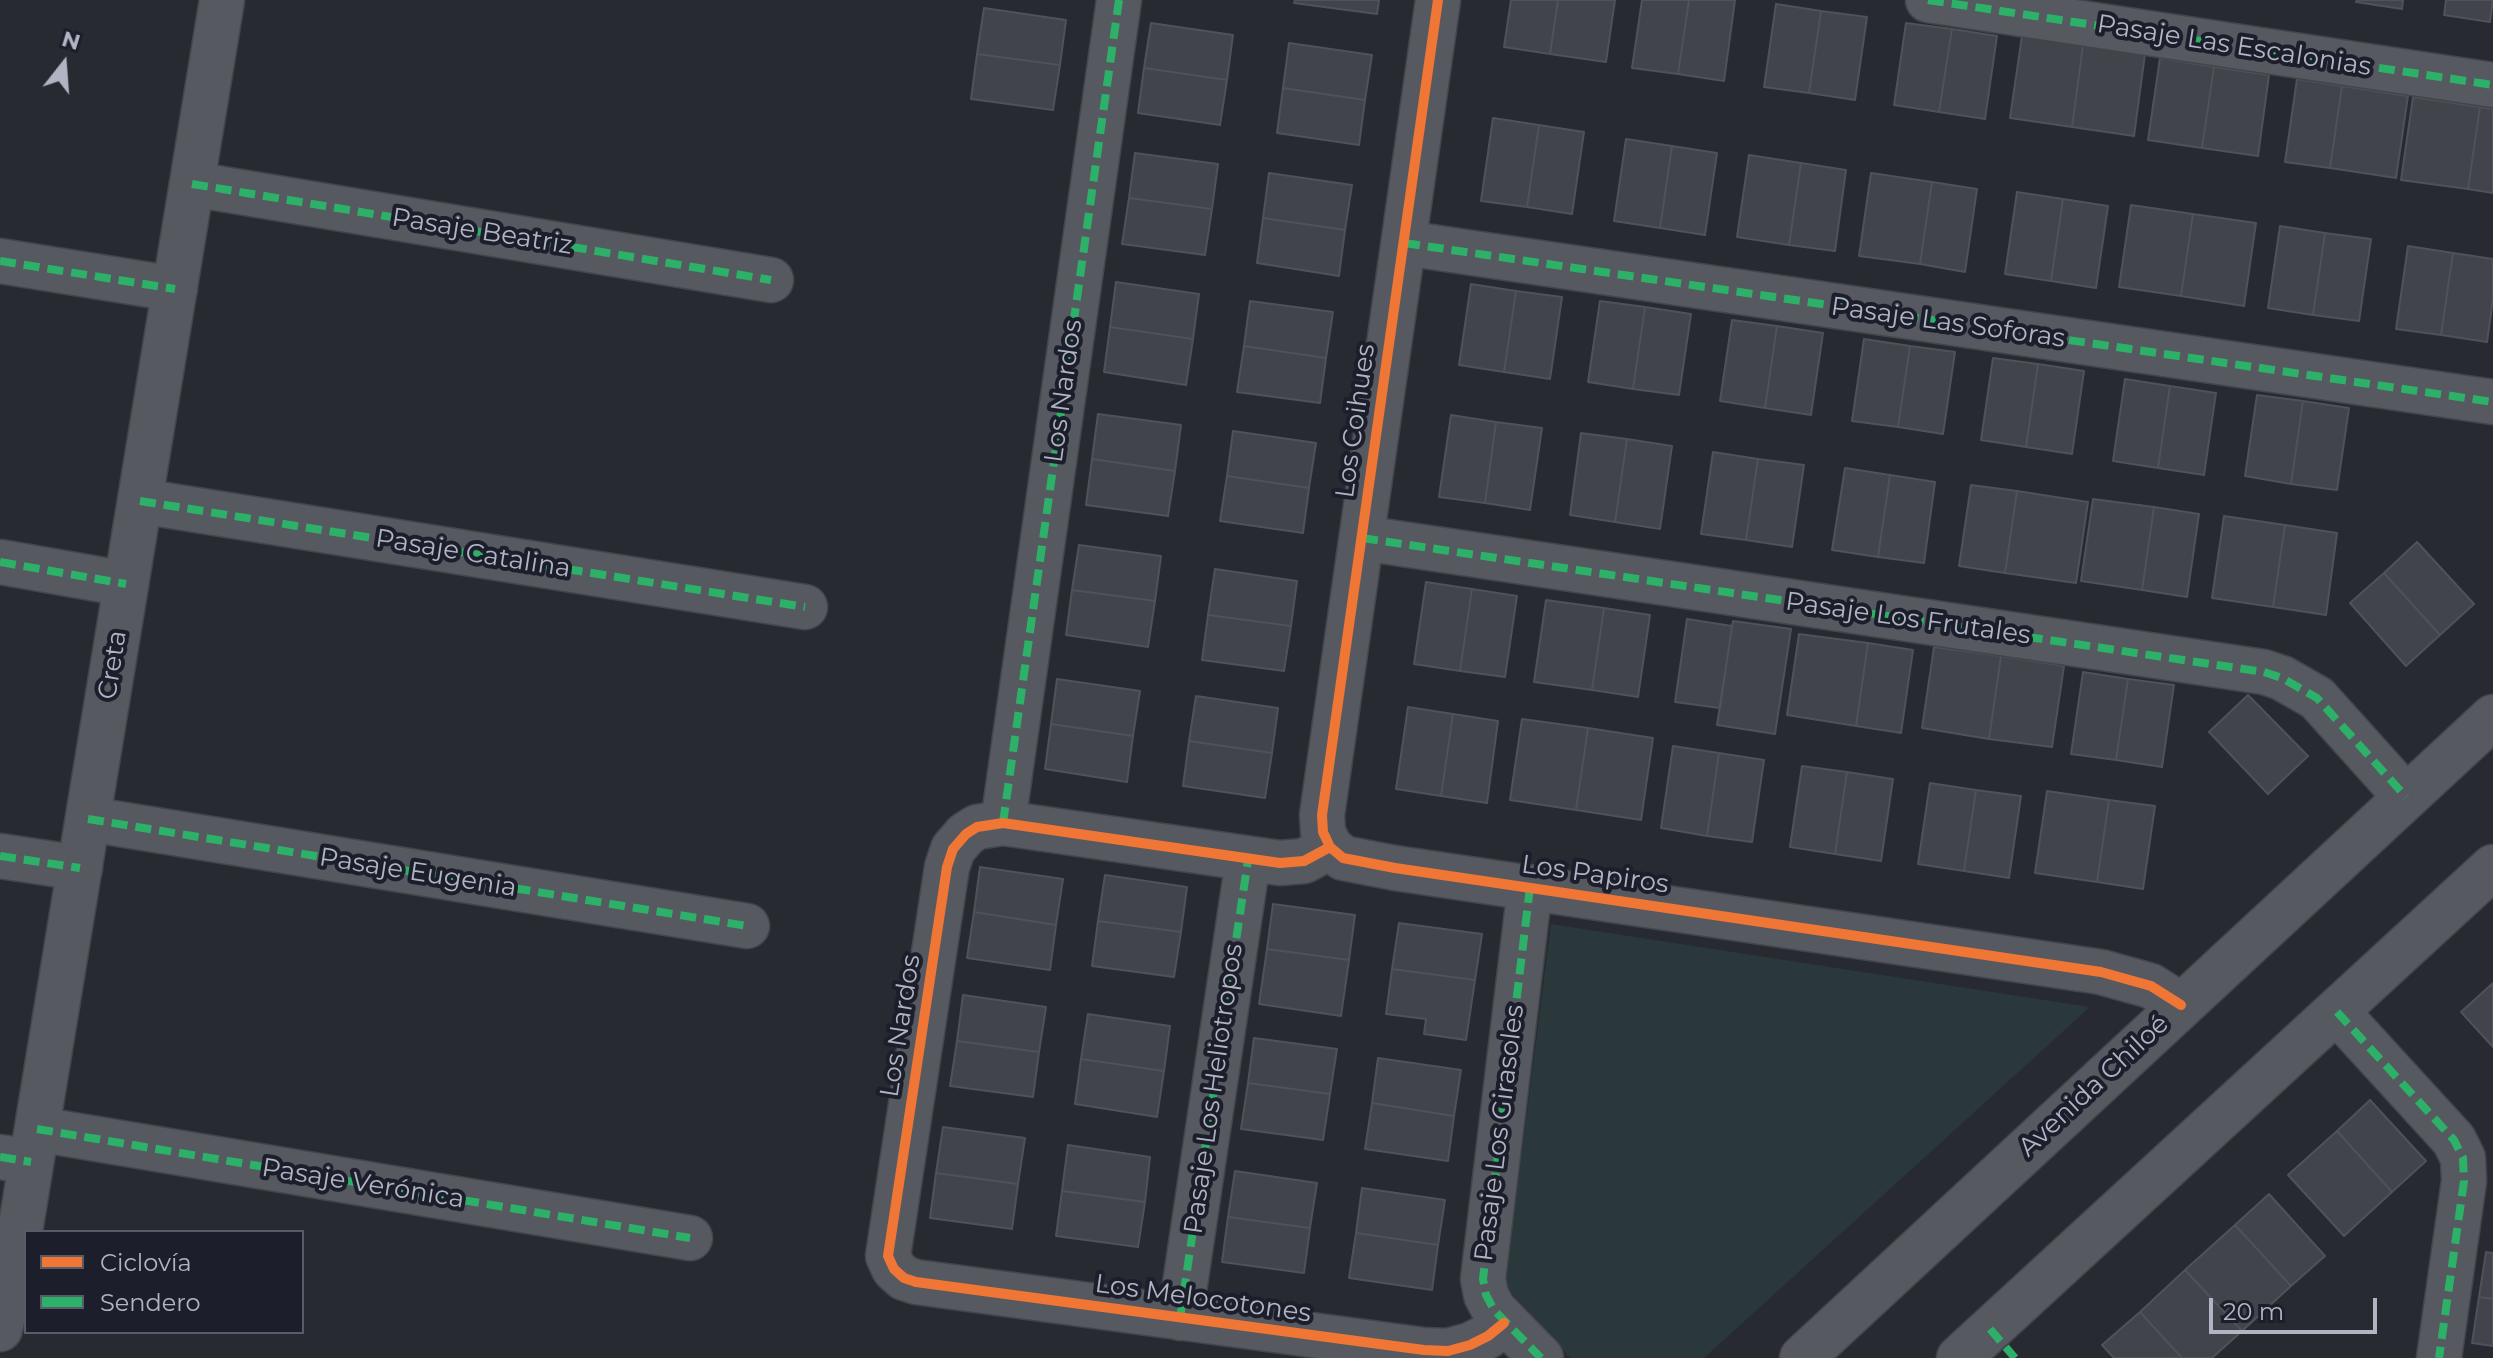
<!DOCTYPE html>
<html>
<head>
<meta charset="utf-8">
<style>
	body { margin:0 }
	#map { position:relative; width:2493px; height:1358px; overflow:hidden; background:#272a31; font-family:Montserrat,sans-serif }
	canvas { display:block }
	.legend { position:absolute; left:24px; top:1230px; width:280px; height:104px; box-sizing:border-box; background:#1c1f2b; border:2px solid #585b68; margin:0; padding:10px 14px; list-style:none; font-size:24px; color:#b1b5c3 }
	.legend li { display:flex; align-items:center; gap:16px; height:40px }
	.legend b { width:40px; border:2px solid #585b68 }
	.north { position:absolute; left:24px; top:24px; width:80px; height:80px; -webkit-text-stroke:6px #1c1f2b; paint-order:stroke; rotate:17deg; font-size:22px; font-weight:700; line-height:32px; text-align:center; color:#b1b5c3 }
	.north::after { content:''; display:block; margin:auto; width:28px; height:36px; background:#b1b5c3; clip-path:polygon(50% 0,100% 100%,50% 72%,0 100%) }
	.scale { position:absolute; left:2209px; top:1298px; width:168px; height:36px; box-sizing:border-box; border:4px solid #b1b5c3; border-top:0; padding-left:10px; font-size:24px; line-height:28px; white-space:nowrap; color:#b1b5c3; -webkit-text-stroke:6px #1c1f2b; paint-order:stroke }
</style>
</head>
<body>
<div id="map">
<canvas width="2493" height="1358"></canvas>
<ul class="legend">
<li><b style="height:10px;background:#f07635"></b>Ciclovía</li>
<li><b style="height:10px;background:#2db169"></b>Sendero</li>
</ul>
<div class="north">N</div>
<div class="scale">20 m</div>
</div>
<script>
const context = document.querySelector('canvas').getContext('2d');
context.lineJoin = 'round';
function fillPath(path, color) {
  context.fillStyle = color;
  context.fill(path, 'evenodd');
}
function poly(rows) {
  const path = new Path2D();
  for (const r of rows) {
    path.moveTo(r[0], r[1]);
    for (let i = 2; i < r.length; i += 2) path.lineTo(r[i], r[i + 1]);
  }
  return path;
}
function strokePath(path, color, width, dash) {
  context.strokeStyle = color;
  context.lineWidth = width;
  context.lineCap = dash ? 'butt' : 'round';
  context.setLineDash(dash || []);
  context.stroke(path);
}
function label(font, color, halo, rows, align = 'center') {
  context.font = font + ' Montserrat,sans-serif';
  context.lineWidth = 8;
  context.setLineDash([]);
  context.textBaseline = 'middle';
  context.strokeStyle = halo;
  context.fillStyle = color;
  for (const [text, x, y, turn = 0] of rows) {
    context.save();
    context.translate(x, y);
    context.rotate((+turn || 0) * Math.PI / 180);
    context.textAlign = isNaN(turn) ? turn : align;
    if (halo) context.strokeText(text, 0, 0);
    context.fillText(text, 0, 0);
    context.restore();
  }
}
fillPath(poly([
	[1551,924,2090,1007,1704,1358,1570,1358,1505,1286]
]), '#2a373b');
const building = poly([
	[1295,0,1379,0,1377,14,1294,3,1295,0],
	[1511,0,1558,0,1550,54,1504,47,1511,0],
	[1558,0,1615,0,1606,62,1550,54,1558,0],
	[1642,0,1689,0,1678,74,1632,68,1642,0],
	[1689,0,1735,0,1724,81,1678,74,1689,0],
	[2357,0,2403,0,2402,9,2356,2,2357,0],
	[2446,0,2493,0,2490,22,2444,15,2446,0],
	[1776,4,1821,11,1809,93,1764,87,1776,4],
	[984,8,1066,20,1060,65,977,54,984,8],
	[1821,11,1867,17,1855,100,1809,93,1821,11],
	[1151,23,1233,35,1227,80,1144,68,1151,23],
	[1906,23,1952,29,1939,112,1894,105,1906,23],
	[1952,29,1997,36,1985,119,1939,112,1952,29],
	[2022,36,2083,45,2072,127,2010,118,2022,36],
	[1289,43,1372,55,1365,100,1283,88,1289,43],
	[2083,45,2145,54,2134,136,2072,127,2083,45],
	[977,54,1060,65,1053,110,971,99,977,54],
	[2160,58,2214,67,2202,148,2148,140,2160,58],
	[2214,67,2269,75,2258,156,2202,148,2214,67],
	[1144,68,1227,80,1220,125,1138,113,1144,68],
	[2297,79,2342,86,2330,168,2285,162,2297,79],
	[2342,86,2408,96,2396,178,2330,168,2342,86],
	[1283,88,1365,100,1359,145,1277,133,1283,88],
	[2413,97,2480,107,2468,189,2401,180,2413,97],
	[2480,107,2493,109,2493,193,2468,189,2480,107],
	[1493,118,1539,125,1527,207,1481,201,1493,118],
	[1539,125,1584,132,1572,214,1527,207,1539,125],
	[1626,139,1672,146,1660,228,1614,221,1626,139],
	[1672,146,1717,153,1705,235,1660,228,1672,146],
	[1135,153,1218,164,1212,209,1129,198,1135,153],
	[1749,155,1801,163,1789,245,1737,237,1749,155],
	[1801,163,1846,170,1835,251,1789,245,1801,163],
	[1269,173,1352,185,1345,230,1263,218,1269,173],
	[1871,173,1932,182,1920,264,1859,256,1871,173],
	[1932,182,1977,189,1965,272,1920,264,1932,182],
	[2017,192,2063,199,2051,281,2005,274,2017,192],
	[1129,198,1212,209,1205,255,1122,244,1129,198],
	[2063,199,2108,206,2096,288,2051,281,2063,199],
	[2131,205,2193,214,2181,296,2119,287,2131,205],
	[2193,214,2256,223,2244,306,2181,296,2193,214],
	[1263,218,1345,230,1339,276,1257,263,1263,218],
	[2280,226,2325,233,2313,315,2268,308,2280,226],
	[2325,233,2371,239,2359,321,2313,315,2325,233],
	[2408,246,2453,253,2441,335,2396,329,2408,246],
	[2453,253,2493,259,2493,299,2487,342,2441,335,2453,253],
	[1116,282,1199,294,1193,339,1110,327,1116,282],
	[1471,284,1516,291,1504,372,1459,365,1471,284],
	[1516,291,1562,297,1550,379,1504,372,1516,291],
	[1250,301,1333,312,1326,358,1244,346,1250,301],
	[1600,301,1645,307,1633,389,1588,382,1600,301],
	[1645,307,1691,314,1679,395,1633,389,1645,307],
	[1732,320,1777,326,1765,408,1720,401,1732,320],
	[1777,326,1823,333,1811,415,1765,408,1777,326],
	[1110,327,1193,339,1186,385,1104,372,1110,327],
	[1864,339,1910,346,1898,427,1852,421,1864,339],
	[1244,346,1326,358,1320,403,1237,392,1244,346],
	[1910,346,1955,352,1943,434,1898,427,1910,346],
	[1993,358,2038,364,2026,447,1981,440,1993,358],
	[2038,364,2084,371,2072,454,2026,447,2038,364],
	[2125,379,2170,386,2158,468,2113,461,2125,379],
	[2170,386,2216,393,2204,475,2158,468,2170,386],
	[2257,395,2303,401,2291,484,2245,476,2257,395],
	[2303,401,2349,408,2337,490,2291,484,2303,401],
	[1098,414,1181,425,1175,471,1092,459,1098,414],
	[1451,415,1496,422,1485,503,1439,497,1451,415],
	[1496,422,1542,428,1530,510,1485,503,1496,422],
	[1233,431,1316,443,1309,488,1227,476,1233,431],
	[1581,433,1627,439,1615,522,1570,515,1581,433],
	[1627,439,1672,446,1660,529,1615,522,1627,439],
	[1713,452,1758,459,1746,540,1701,534,1713,452],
	[1092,459,1175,471,1168,516,1086,505,1092,459],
	[1758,459,1804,465,1792,547,1746,540,1758,459],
	[1845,468,1890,475,1878,557,1832,550,1845,468],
	[1890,475,1935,482,1924,563,1878,557,1890,475],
	[1227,476,1309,488,1303,533,1220,521,1227,476],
	[1971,485,2017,491,2005,573,1959,566,1971,485],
	[2017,491,2088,502,2076,583,2005,573,2017,491],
	[2093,499,2154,507,2142,590,2081,581,2093,499],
	[2154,507,2199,514,2187,597,2142,590,2154,507],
	[2224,516,2285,525,2273,607,2212,598,2224,516],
	[2285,525,2337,533,2326,615,2273,607,2285,525],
	[2417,542,2474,604,2440,635,2384,573,2417,542],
	[1079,545,1161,556,1155,601,1072,590,1079,545],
	[1215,569,1297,581,1291,626,1208,615,1215,569],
	[2384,573,2440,635,2406,666,2350,603,2384,573],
	[1426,582,1472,589,1460,671,1414,664,1426,582],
	[1472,589,1517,596,1505,677,1460,671,1472,589],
	[1072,590,1155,601,1148,647,1066,635,1072,590],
	[1546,600,1604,608,1592,690,1534,682,1546,600],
	[1604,608,1650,615,1638,697,1592,690,1604,608],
	[1208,615,1291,626,1284,671,1202,660,1208,615],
	[1687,619,1732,626,1720,708,1675,702,1687,619],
	[1733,621,1791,629,1775,734,1717,725,1733,621],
	[1799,634,1868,643,1856,726,1787,715,1799,634],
	[1868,643,1913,650,1901,733,1856,726,1868,643],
	[1934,647,2001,656,1989,739,1922,728,1934,647],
	[2001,656,2064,666,2052,747,1989,739,2001,656],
	[2083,672,2128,679,2116,760,2071,754,2083,672],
	[1057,679,1140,691,1133,736,1051,724,1057,679],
	[2128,679,2174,685,2162,767,2116,760,2128,679],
	[2248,695,2308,756,2268,794,2209,732,2248,695],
	[1196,696,1278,708,1272,753,1189,741,1196,696],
	[1408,707,1453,714,1441,796,1396,789,1408,707],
	[1453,714,1498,721,1487,803,1441,796,1453,714],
	[1522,719,1588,728,1576,810,1510,800,1522,719],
	[1051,724,1133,736,1127,782,1045,769,1051,724],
	[1588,728,1653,738,1641,820,1576,810,1588,728],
	[1189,741,1272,753,1265,798,1183,786,1189,741],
	[1673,746,1719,753,1707,836,1661,828,1673,746],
	[1719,753,1764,760,1752,842,1707,836,1719,753],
	[1802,766,1847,772,1835,854,1790,847,1802,766],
	[1847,772,1893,779,1881,861,1835,854,1847,772],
	[1930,783,1976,790,1964,871,1918,864,1930,783],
	[1976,790,2021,796,2009,878,1964,871,1976,790],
	[2047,791,2109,800,2097,882,2035,873,2047,791],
	[2109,800,2155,806,2143,889,2097,882,2109,800],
	[980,867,1063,879,1056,925,974,912,980,867],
	[1105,875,1187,887,1181,932,1098,921,1105,875],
	[1273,904,1355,915,1349,960,1267,949,1273,904],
	[974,912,1056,925,1050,970,967,958,974,912],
	[1098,921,1181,932,1174,977,1092,966,1098,921],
	[1399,923,1482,934,1475,980,1392,969,1399,923],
	[1267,949,1349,960,1341,1016,1259,1004,1267,949],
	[1392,969,1475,980,1466,1040,1424,1034,1426,1019,1386,1014,1392,969],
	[2493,983,2493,1047,2461,1012,2493,983],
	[963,995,1046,1007,1039,1052,957,1041,963,995],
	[1088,1014,1170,1026,1164,1071,1081,1059,1088,1014],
	[1254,1038,1337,1049,1330,1094,1248,1083,1254,1038],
	[957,1041,1039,1052,1033,1097,950,1086,957,1041],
	[1378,1058,1461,1070,1454,1116,1372,1103,1378,1058],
	[1081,1059,1164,1071,1157,1117,1075,1104,1081,1059],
	[1248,1083,1330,1094,1323,1140,1241,1129,1248,1083],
	[2370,1100,2426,1161,2392,1192,2337,1131,2370,1100],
	[1372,1103,1454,1116,1448,1161,1365,1149,1372,1103],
	[943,1127,1025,1138,1018,1184,936,1173,943,1127],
	[2337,1131,2392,1192,2344,1236,2288,1175,2337,1131],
	[1068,1145,1150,1157,1145,1202,1062,1191,1068,1145],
	[1235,1171,1317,1183,1310,1228,1228,1217,1235,1171],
	[936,1173,1018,1184,1012,1229,930,1218,936,1173],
	[1362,1188,1445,1200,1438,1245,1356,1233,1362,1188],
	[1062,1191,1145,1202,1138,1247,1056,1236,1062,1191],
	[2269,1194,2325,1256,2291,1286,2235,1225,2269,1194],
	[1228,1217,1310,1228,1304,1273,1222,1262,1228,1217],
	[2235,1225,2291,1286,2242,1331,2185,1270,2235,1225],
	[1356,1233,1438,1245,1432,1290,1349,1278,1356,1233],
	[2486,1252,2493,1253,2493,1299,2479,1297,2486,1252],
	[2185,1270,2242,1331,2212,1358,2182,1358,2140,1312,2185,1270],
	[2479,1297,2493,1299,2493,1346,2472,1343,2479,1297],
	[2140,1312,2182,1358,2114,1358,2102,1345,2140,1312]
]);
fillPath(building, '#41444a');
strokePath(building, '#4f5259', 2);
const minor = poly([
	[1438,0,1322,815,1323,832,1330,847,1343,858,1395,868,2101,972,2151,986,2181,1005],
	[1928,0,2493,85],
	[192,184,771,280],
	[1404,243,2493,402],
	[0,261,175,289],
	[140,501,805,607],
	[1362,538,2264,672,2282,678,2317,698,2406,797],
	[0,562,126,584],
	[88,819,747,926],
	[1003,823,1119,0],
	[1330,847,1304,861,1280,863,1003,823,977,827,966,834,953,849,947,867,888,1256,894,1269,904,1278,916,1282,1424,1350,1448,1351,1470,1345,1488,1336,1504,1323],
	[0,856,80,868],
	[1530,887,1483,1279,1486,1295,1494,1310,1541,1358],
	[2337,1012,2454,1140,2463,1158,2464,1181,2439,1358],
	[37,1129,690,1238],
	[0,1157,31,1162],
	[1180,1318,1248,860],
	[1802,1358,2493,717],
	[1959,1358,2493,867]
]);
const tertiary = poly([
	[0,1329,13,1274,222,0]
]);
strokePath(minor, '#43454b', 47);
strokePath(tertiary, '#43454b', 47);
strokePath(minor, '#565960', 44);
strokePath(tertiary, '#565960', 44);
strokePath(poly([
	[1928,0,2493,85],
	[192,184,771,280],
	[1404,243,2493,402],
	[0,261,175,289],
	[140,501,805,607],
	[1362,538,2264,672,2282,678,2317,698,2406,797],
	[0,562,126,584],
	[88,819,747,926],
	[1003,823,1119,0],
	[0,856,80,868],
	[1530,887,1483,1279,1486,1295,1494,1310,1541,1358],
	[2337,1012,2454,1140,2463,1158,2464,1181,2439,1358],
	[37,1129,690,1238],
	[0,1157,31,1162],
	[1180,1318,1248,860],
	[1990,1329,2015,1358]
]), '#2db169', 8, [16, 8]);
strokePath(poly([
	[1438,0,1322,815,1323,832,1330,847,1343,858,1395,868,2101,972,2151,986,2181,1005],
	[1330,847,1304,861,1280,863,1003,823,977,827,966,834,953,849,947,867,888,1256,894,1269,904,1278,916,1282,1424,1350,1448,1351,1470,1345,1488,1336,1504,1323]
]), '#f07635', 10);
label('26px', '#b1b5c3', '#1c1f2b', [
	["Pasaje Las Escalonias",2234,46,9],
	["Pasaje Beatriz",482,232,9],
	["Pasaje Las Soforas",1948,323,8],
	["Los Nardos",1064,391,-82],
	["Los Coihues",1356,421,-82],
	["Pasaje Catalina",473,554,9],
	["Pasaje Los Frutales",1908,619,8],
	["Creta",113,665,-81],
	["Pasaje Eugenia",418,873,9],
	["Los Papiros",1595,875,8],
	["Los Nardos",901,1026,-81],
	["Avenida Chiloé",2094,1086,-43],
	["Pasaje Los Heliotropos",1214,1089,-82],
	["Pasaje Los Girasoles",1500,1133,-83],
	["Pasaje Verónica",363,1184,9],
	["Los Melocotones",1203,1299,8]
]);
</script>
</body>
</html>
